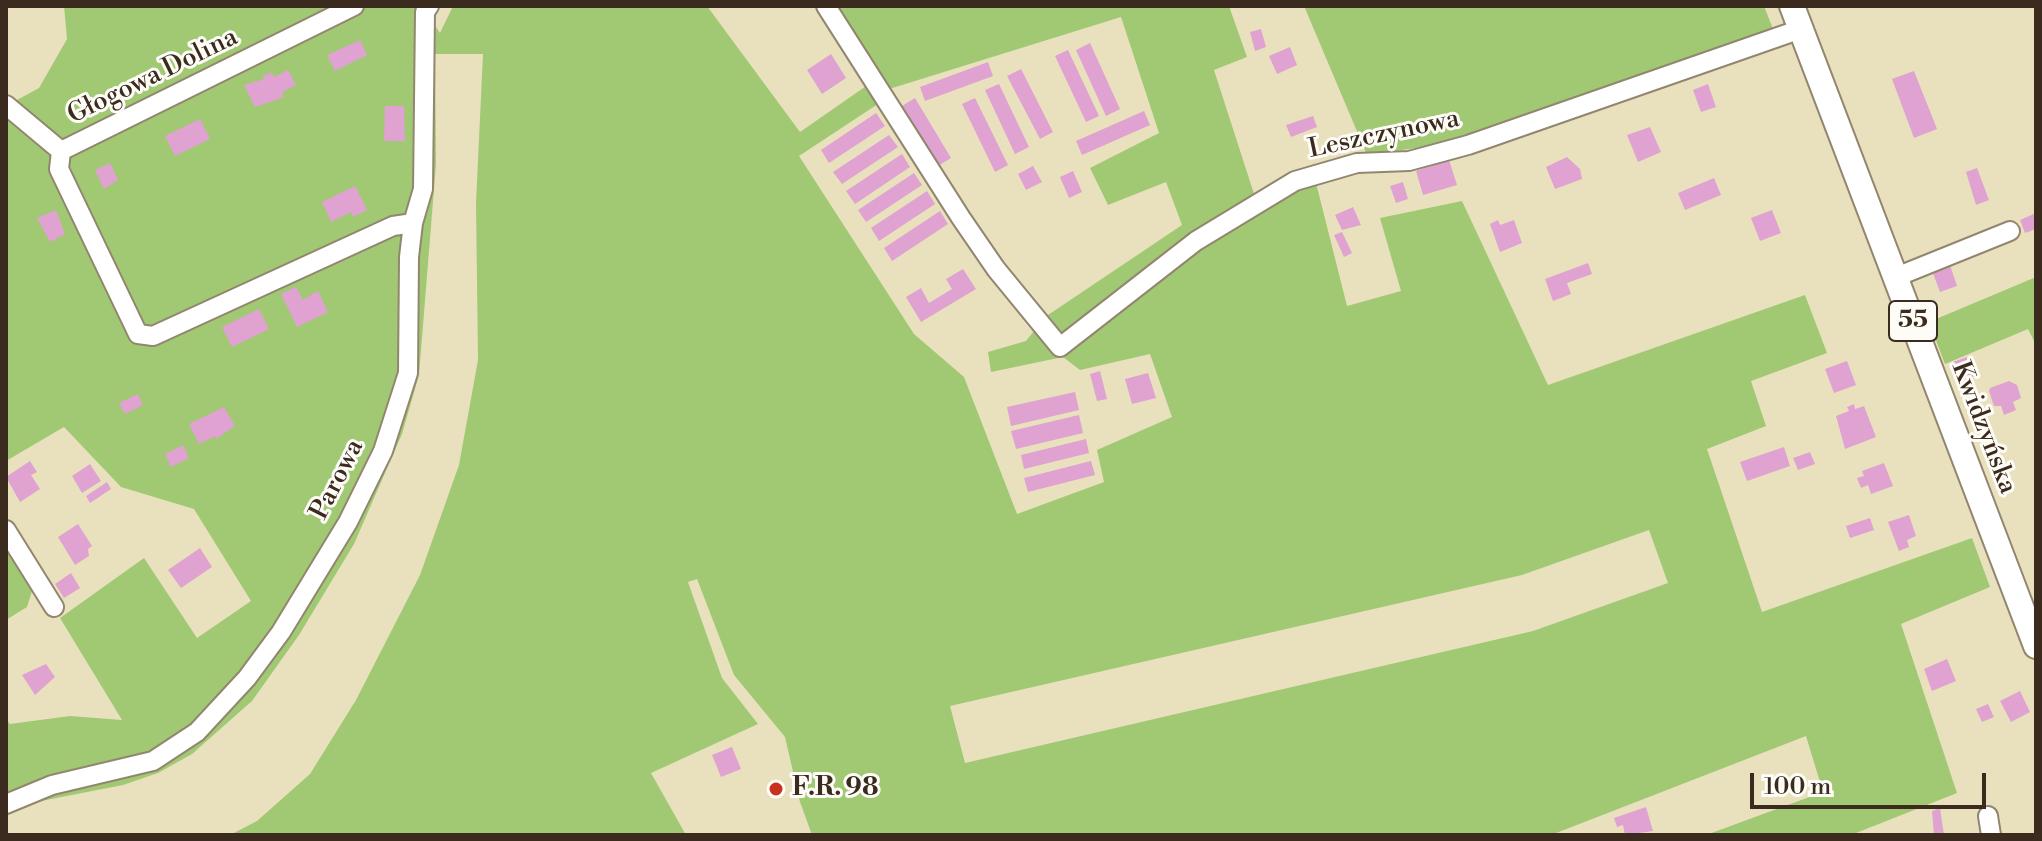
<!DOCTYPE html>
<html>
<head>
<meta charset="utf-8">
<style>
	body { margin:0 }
	#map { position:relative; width:2042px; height:841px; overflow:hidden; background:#e9e1be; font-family:"Libre Bodoni",serif }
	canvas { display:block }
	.frame { position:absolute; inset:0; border:8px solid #3b2a1e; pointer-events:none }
	.scale { position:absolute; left:1750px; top:773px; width:236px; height:36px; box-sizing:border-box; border:4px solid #3b2a1e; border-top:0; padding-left:10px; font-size:24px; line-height:28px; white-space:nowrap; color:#3b2a1e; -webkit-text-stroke:6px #fdfcf7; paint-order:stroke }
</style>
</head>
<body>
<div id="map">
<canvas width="2042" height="841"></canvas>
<div class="frame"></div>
<div class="scale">100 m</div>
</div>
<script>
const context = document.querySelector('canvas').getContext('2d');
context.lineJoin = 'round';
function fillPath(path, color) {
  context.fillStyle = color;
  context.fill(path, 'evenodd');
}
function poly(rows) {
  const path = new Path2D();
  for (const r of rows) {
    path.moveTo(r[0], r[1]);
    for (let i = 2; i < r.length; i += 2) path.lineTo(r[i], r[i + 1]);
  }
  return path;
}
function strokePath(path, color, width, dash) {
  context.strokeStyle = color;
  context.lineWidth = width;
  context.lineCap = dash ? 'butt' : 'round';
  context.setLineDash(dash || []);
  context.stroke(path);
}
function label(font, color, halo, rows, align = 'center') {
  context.font = font + ' "Libre Bodoni",serif';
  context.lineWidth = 6;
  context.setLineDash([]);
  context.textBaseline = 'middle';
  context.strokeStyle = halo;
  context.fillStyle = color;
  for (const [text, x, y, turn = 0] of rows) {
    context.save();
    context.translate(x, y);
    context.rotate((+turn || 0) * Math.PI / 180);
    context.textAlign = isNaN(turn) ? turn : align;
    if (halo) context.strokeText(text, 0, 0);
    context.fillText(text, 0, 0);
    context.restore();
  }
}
fillPath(poly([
	[64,6,422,6,440,33,453,6,707,6,800,132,869,84,881,102,799,156,914,334,964,377,1017,514,1104,482,1097,450,1172,417,1150,354,1080,370,1063,357,991,372,988,352,1026,341,1045,317,1182,225,1166,182,1108,205,1090,168,1159,133,1121,17,886,90,835,6,1229,6,1247,57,1214,70,1255,197,1313,171,1347,306,1401,291,1380,218,1462,201,1548,385,1805,295,1827,353,1751,381,1766,426,1707,449,1762,612,1972,538,1990,587,1901,624,1957,793,1851,835,1706,835,1823,792,1806,736,1551,835,812,835,800,802,785,737,734,675,697,579,688,582,722,678,758,724,651,773,686,835,230,835,257,821,310,774,356,700,420,575,459,465,478,360,476,203,483,54,435,54,436,164,419,375,402,434,354,544,299,635,252,701,192,754,158,773,123,785,36,802,6,816,6,719,10,724,70,716,122,720,60,618,144,558,197,638,251,601,194,509,121,487,64,427,6,461,6,106,39,88,67,39],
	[1649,530,1668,583,1533,631,965,763,950,706,1522,575],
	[1304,6,1764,6,1773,29,1457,142,1367,155],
	[2036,277,2036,345,2028,329,1945,364,1929,322],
	[6,543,33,588,27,607,6,620]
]), '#a1c974');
fillPath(poly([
	[1261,29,1266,47,1255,51,1250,32],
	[360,40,367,55,335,71,327,55],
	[1090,43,1120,109,1106,116,1076,50],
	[1290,47,1297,65,1277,74,1269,56],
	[1068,50,1099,116,1086,122,1055,56],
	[831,54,846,78,822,94,807,70],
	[988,62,993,76,925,101,920,87],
	[1021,69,1053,132,1040,139,1007,76],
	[288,70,296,85,282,92,284,97,255,107,244,85,264,79,263,76,272,72,274,77],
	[1914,71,1937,129,1914,138,1892,79],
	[999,84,1029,147,1015,154,985,90],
	[1708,84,1716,107,1701,112,1693,90],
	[915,98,951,158,938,166,902,106],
	[975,98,1008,165,995,172,962,104],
	[385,106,404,106,405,141,384,141],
	[1144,111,1150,125,1082,155,1076,141],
	[876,113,885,126,829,163,821,150],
	[1313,116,1317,127,1291,137,1286,125],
	[200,119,210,139,175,156,165,136],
	[1650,127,1661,152,1638,162,1627,135],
	[889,135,898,147,842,184,833,172],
	[902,154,910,167,855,204,846,191],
	[1567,157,1580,169,1582,179,1555,189,1546,167],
	[1449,160,1457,185,1423,195,1416,171],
	[110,163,118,180,104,189,95,170],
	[1033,166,1042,182,1026,190,1018,174],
	[1977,168,1989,200,1976,205,1966,172],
	[1073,171,1082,192,1069,198,1060,177],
	[914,173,922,185,866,222,858,210],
	[1714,178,1721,195,1685,210,1678,193],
	[1403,182,1408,199,1396,203,1390,186],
	[355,186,367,210,353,217,351,212,331,222,322,202],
	[927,191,935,204,879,241,871,228],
	[1353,207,1361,225,1342,230,1335,215],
	[56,210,65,234,50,242,37,218],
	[1772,210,1781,233,1760,241,1751,218],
	[940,211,948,224,892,261,884,248],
	[2036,213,2036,229,2025,233,2020,220],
	[1498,220,1500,225,1514,220,1522,243,1500,252,1490,224],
	[1342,232,1352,253,1344,257,1334,235],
	[1949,262,1957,286,1940,292,1931,268],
	[1588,263,1592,274,1567,283,1571,294,1553,301,1545,279],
	[963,269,976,289,921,322,906,297,921,288,929,303,952,289,946,279],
	[296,287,303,300,318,291,328,312,297,327,281,294],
	[259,309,269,329,232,347,222,327],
	[1970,356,1978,375,1961,382,1953,362],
	[1847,361,1856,385,1834,393,1825,369],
	[1100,371,1107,399,1097,401,1090,374],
	[1148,373,1156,398,1132,404,1125,379],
	[2009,381,2017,385,2021,398,2013,402,2016,410,2004,415,2001,406,1994,406,1989,391,1990,388],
	[1075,392,1079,410,1011,426,1007,407],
	[138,394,143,405,125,414,119,403],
	[1854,404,1855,409,1864,406,1876,437,1845,449,1836,416,1849,411,1847,407],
	[224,407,235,426,216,439,215,436,199,444,189,424],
	[1079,415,1083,433,1016,449,1011,431],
	[1086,439,1089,453,1024,469,1021,455],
	[183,445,189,458,171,467,165,454],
	[1784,447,1790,466,1747,481,1740,462],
	[1810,452,1815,464,1798,470,1793,458],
	[30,461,37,472,31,475,40,489,20,502,6,477],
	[1091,461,1095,475,1028,492,1024,478],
	[1884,463,1893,486,1871,494,1868,485,1861,488,1857,478,1864,476,1862,471],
	[90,464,101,481,82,493,72,476],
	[107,482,111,489,90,503,86,496],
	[1909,515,1916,536,1907,540,1909,547,1899,551,1888,522],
	[1870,518,1874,530,1850,538,1846,526],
	[78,524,92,546,88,549,89,556,75,565,58,537],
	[200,548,212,567,181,588,168,570],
	[71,573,80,588,64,598,55,584],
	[1947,659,1956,681,1932,691,1924,669],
	[46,664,55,677,35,695,22,675],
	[2020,691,2030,712,2011,722,2000,701],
	[1988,704,1994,717,1982,722,1976,709],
	[732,747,741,769,721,777,712,755],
	[1646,807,1653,831,1625,835,1623,825,1617,827,1614,818],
	[1940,808,1944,835,1934,835,1932,811]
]), '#dfa2d1');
const minor = poly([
	[826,6,961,218,996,269,1060,347,1196,241,1295,181,1357,163,1409,161,1468,145,1801,29],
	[6,105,61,151],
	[61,151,59,169,138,334,153,336,393,226,413,223],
	[61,151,354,6],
	[1896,277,2010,231],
	[6,530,54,607],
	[6,804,52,785,153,761,197,732,247,678,281,632,348,522,383,451,408,373,409,257,413,223,423,189,425,12,429,6],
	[1988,816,1991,835]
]);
const major = poly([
	[1792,6,2036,646]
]);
strokePath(minor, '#92866e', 22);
strokePath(major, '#92866e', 28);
strokePath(minor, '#fff', 18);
strokePath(major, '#fff', 24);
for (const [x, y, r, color] of [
	[776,789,8,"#c8321e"]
]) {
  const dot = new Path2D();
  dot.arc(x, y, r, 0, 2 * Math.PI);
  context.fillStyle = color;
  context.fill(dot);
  strokePath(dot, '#fdfcf7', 3);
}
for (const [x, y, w] of [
	[1913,321,48]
]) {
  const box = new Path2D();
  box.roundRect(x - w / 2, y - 20, w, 40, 6);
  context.fillStyle = '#fdfcf7';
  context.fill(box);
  strokePath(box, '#3b2a1e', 2);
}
label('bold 24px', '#3b2a1e', null, [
	["55",1913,321]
]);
label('26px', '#3b2a1e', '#fdfcf7', [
	["Głogowa Dolina",153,77,-26],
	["Leszczynowa",1384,135,-12],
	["Kwidzyńska",1983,428,69],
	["Parowa",338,480,-63]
]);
label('bold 26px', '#3b2a1e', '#fdfcf7', [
	["F.R. 98",792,789]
], 'left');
</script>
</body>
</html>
